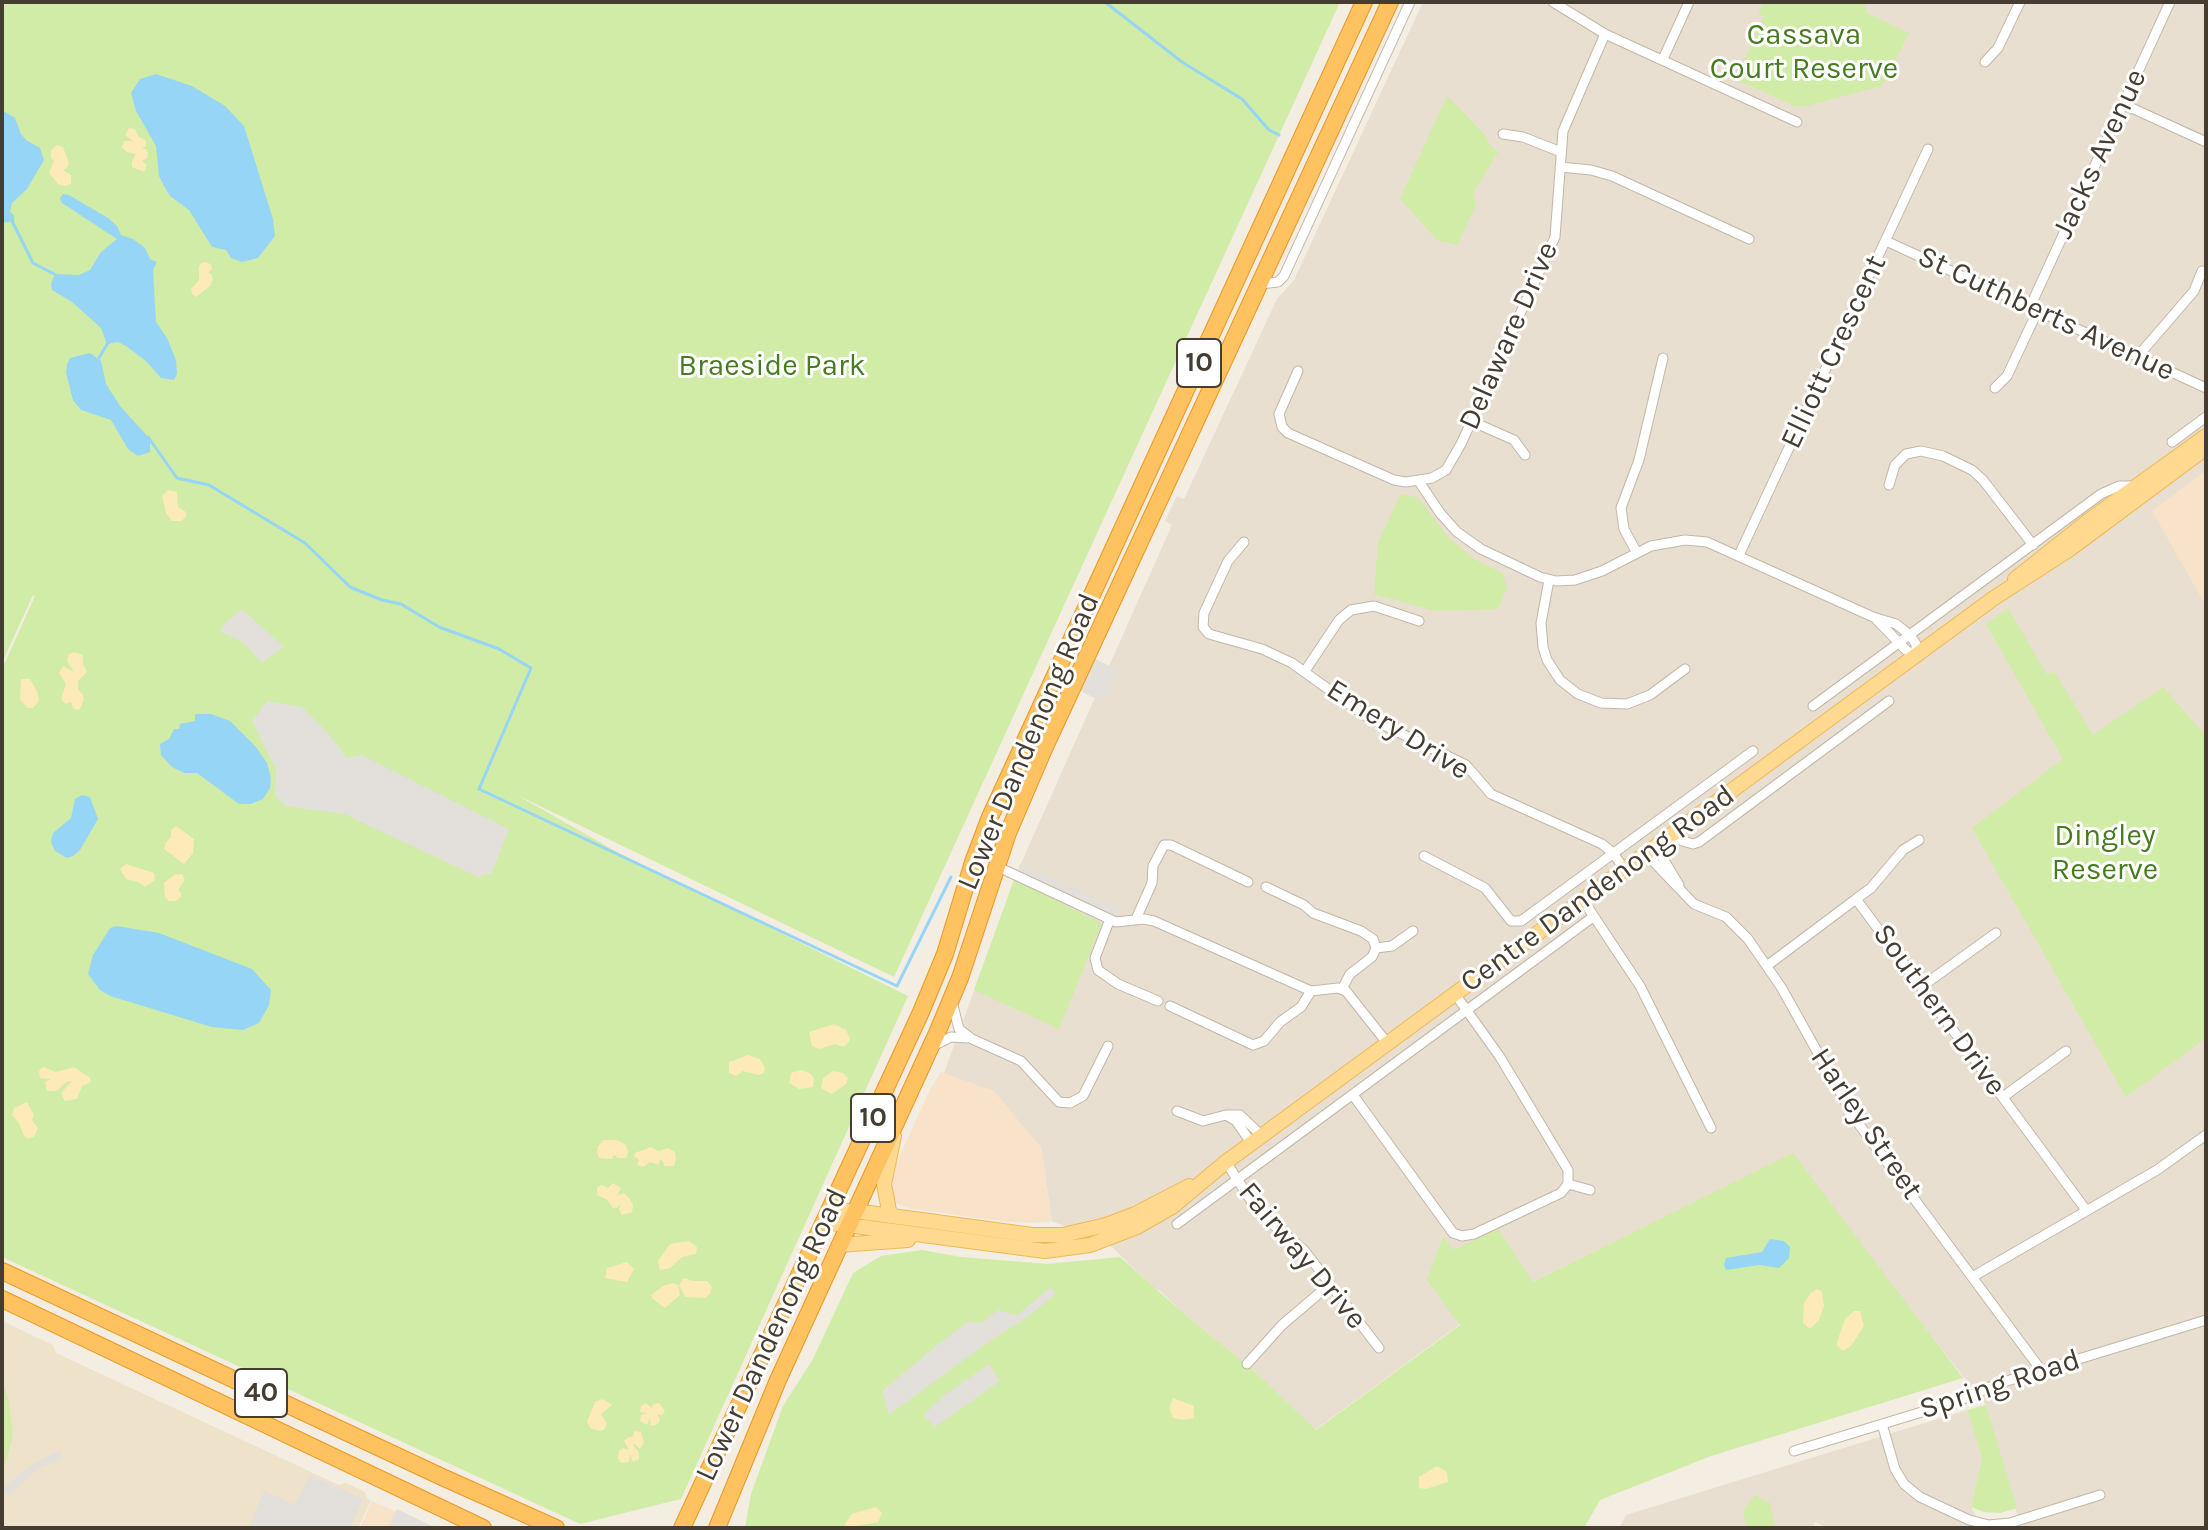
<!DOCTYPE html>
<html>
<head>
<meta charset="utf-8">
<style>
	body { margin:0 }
	#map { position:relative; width:2208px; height:1530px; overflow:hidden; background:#f3ede2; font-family:Karla,sans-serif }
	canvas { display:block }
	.frame { position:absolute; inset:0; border:4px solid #453d32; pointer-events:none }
</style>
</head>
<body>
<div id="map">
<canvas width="2208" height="1530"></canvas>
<div class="frame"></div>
</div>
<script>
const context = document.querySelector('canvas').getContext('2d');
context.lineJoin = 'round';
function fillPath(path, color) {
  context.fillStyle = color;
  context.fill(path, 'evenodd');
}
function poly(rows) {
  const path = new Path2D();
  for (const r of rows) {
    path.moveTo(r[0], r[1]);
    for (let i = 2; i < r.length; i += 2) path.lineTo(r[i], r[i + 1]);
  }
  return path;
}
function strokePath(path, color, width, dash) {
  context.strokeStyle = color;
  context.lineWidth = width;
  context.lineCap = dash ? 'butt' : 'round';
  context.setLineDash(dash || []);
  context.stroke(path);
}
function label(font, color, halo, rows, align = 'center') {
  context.font = font + ' Karla,sans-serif';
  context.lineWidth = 6;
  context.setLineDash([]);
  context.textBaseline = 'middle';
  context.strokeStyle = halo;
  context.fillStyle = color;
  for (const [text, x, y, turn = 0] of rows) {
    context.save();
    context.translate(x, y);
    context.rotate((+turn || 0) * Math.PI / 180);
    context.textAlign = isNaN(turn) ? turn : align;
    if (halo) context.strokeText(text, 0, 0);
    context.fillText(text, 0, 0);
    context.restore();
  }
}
fillPath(poly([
	[1423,2,2206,2,2206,1528,2021,1528,1986,1405,1908,1307,1793,1154,1486,1305,1315,1430,1253,1370,1182,1312,1159,1290,1157,1291,1112,1247,1052,1221,1041,1147,944,1073,1018,870,1172,525,1165,521,1177,496,1184,499,1277,299,1294,280],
	[1967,1410,1982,1458,1971,1507,1982,1528,1828,1528,1815,1522,1812,1528,1619,1528,1626,1515]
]), '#e8dfd0');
fillPath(poly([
	[2206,470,2206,606,2152,511],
	[941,1072,994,1091,1041,1147,1052,1221,1031,1223,999,1221,909,1208,895,1203,892,1189,896,1164,930,1090],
	[372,1501,431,1528,360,1528]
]), '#f8e2ca');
fillPath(poly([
	[2,1321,53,1345,56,1353,339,1485,346,1483,365,1492,367,1499,371,1500,358,1528,2,1528]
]), '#eee2ca');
fillPath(poly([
	[2,2,1340,2,894,977,517,795,617,852,908,996,681,1499,580,1524,2,1257,2,669,35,596,33,595,2,663],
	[1764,2,1864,2,1867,13,1909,33,1882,86,1807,106,1795,106,1735,79,1764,17,1758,14],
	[1447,96,1486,136,1489,144,1498,152,1473,193,1476,205,1457,245,1437,240,1400,199],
	[1401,494,1418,498,1449,538,1474,559,1502,573,1507,588,1498,609,1435,611,1374,594,1378,543],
	[2008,608,2047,675,2054,671,2093,735,2163,687,2206,736,2206,1038,2126,1097,1972,828,2063,759,1986,624],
	[1014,880,1102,923,1059,1029,974,990],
	[1793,1153,1963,1378,1711,1456,1600,1500,1584,1528,745,1528,751,1494,783,1406,813,1359,853,1273,881,1256,922,1250,961,1257,1047,1264,1120,1257,1182,1312,1253,1370,1316,1430,1460,1325,1427,1280,1443,1237,1453,1250,1498,1229,1533,1282],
	[2,1380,8,1397,13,1436,2,1473],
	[1986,1405,2017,1508,2000,1513,1984,1512,1971,1507,1982,1458,1967,1410],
	[1755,1495,1770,1503,1775,1528,1747,1528,1743,1511]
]), '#d0eca6');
fillPath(poly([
	[129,128,135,129,138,136,146,141,146,146,142,149,146,149,148,153,147,158,142,161,147,165,144,172,132,167,132,161,136,154,127,152,122,147,124,141,133,141,125,135],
	[57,145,63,147,69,163,67,168,63,170,71,175,71,183,66,186,58,184,49,173,54,161,51,158,51,150],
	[203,262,211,264,212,269,208,273,211,274,213,279,210,286,196,297,192,294,191,289,199,280,199,266],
	[168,490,177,492,178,507,186,512,186,517,181,521,172,521,166,513,162,496],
	[74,652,83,655,83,664,87,672,78,681,78,690,82,693,84,699,80,709,77,710,73,708,71,702,65,704,61,699,66,684,59,673,63,666,74,672,67,661,69,654],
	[21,679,30,679,37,691,39,701,33,708,28,708,20,700],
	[176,826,194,839,193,853,184,864,164,849,166,842,171,837,171,830],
	[126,864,154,873,155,880,145,887,138,882,126,879,120,869],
	[182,874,185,880,178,890,181,893,181,897,176,901,169,901,165,897,164,883,174,875],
	[834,1024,846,1030,850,1039,848,1043,843,1047,835,1044,819,1049,812,1046,809,1032],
	[748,1055,760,1059,765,1068,764,1073,758,1075,743,1071,736,1076,729,1073,729,1062],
	[43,1067,56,1072,74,1067,90,1078,91,1082,82,1086,77,1099,65,1101,61,1093,72,1081,66,1082,57,1091,47,1091,45,1082,51,1079,40,1078,39,1071],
	[801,1070,811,1074,814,1078,813,1087,799,1089,789,1083,791,1073],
	[833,1071,843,1073,848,1078,846,1084,832,1094,821,1088,823,1078],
	[27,1102,34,1115,32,1120,38,1128,34,1137,28,1139,24,1136,19,1123,12,1115,14,1108],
	[604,1140,617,1140,626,1145,628,1152,626,1158,618,1158,614,1155,612,1159,599,1158,597,1153,598,1146],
	[651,1147,658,1151,668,1148,675,1152,676,1159,674,1166,665,1166,661,1159,658,1165,650,1162,643,1167,637,1165,639,1159,634,1157,635,1153],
	[613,1183,621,1188,617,1196,624,1193,629,1198,633,1205,632,1212,622,1215,619,1209,621,1203,617,1208,613,1208,606,1199,597,1195,597,1187,602,1185,608,1188],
	[689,1241,697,1247,696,1254,682,1257,670,1268,660,1270,658,1261,670,1244],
	[627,1262,634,1269,627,1282,605,1278,607,1268],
	[684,1278,693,1281,707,1281,712,1287,710,1294,705,1298,685,1297,679,1285],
	[673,1283,678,1285,680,1295,665,1308,653,1299,651,1295,663,1286],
	[1817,1289,1822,1292,1824,1306,1819,1320,1810,1329,1803,1323,1804,1303,1810,1294],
	[1854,1311,1860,1311,1864,1326,1851,1346,1843,1351,1837,1346,1837,1342,1845,1319],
	[1173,1398,1194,1406,1194,1418,1182,1420,1173,1418,1169,1408],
	[603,1399,612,1405,601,1414,607,1424,604,1430,600,1431,590,1428,587,1422,595,1402],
	[659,1403,665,1411,662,1415,657,1414,660,1419,658,1424,651,1426,650,1418,647,1425,640,1421,641,1415,646,1413,640,1412,641,1406,646,1403,652,1408,653,1404],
	[634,1431,641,1432,644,1442,640,1449,635,1444,633,1445,639,1452,639,1459,633,1462,630,1454,629,1462,621,1463,618,1458,619,1451,623,1448,629,1450,624,1441,629,1437,633,1437],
	[1437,1466,1447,1472,1448,1482,1426,1489,1419,1488,1419,1477],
	[876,1507,882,1513,878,1522,850,1527,844,1525,852,1514]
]), '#fcebb9');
fillPath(poly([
	[242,609,284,647,262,663,244,643,220,631,224,624],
	[1093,658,1118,670,1103,702,1078,690],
	[267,701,302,707,329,734,347,758,362,755,509,829,492,873,478,877,344,814,285,806,275,795,276,769,252,721],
	[1023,865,1120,910,1117,917,1020,871],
	[1051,1287,1056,1294,1021,1322,995,1337,889,1415,882,1391,942,1341,969,1321,980,1324,998,1310,1017,1315],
	[989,1364,1000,1381,935,1427,923,1415,943,1396],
	[60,1450,63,1459,37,1469,9,1496,3,1488,33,1464],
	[310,1475,363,1499,350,1528,249,1528,264,1491,295,1505],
	[397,1509,436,1528,395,1528,389,1525]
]), '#e3dfdb');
fillPath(poly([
	[156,74,192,86,225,106,244,126,273,219,275,236,258,258,242,262,231,258,226,250,212,247,189,210,170,196,164,186,159,176,156,146,136,111,131,93,140,79],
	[2,110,15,118,21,134,26,140,40,148,44,160,27,189,12,203,10,212,14,215,14,221,2,223],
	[63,194,69,195,108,218,117,226,121,235,133,239,145,248,150,259,157,262,153,270,156,322,167,338,176,360,177,374,174,380,161,378,146,361,126,346,118,342,107,344,101,328,72,302,52,290,51,284,55,274,79,275,90,270,101,252,117,239,62,203,60,198],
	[90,353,101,361,106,384,120,406,150,439,150,452,138,456,128,449,111,420,81,410,73,400,66,373,67,364,70,358],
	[195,714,211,714,230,721,256,747,267,763,271,778,270,788,263,799,251,804,239,804,197,773,184,773,172,767,161,755,160,744,169,739,174,729,179,729,180,724,195,721],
	[82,795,90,797,98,819,80,850,73,856,67,858,55,851,51,842,53,833,71,818,75,799],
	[117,926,159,933,252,969,271,990,269,1005,259,1023,243,1030,212,1027,110,996,100,990,88,974,93,955,102,941,110,928],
	[1770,1239,1784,1241,1790,1247,1789,1258,1779,1268,1759,1265,1726,1270,1724,1265,1726,1258,1762,1252]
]), '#97d5f7');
strokePath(poly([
	[1105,2,1182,62,1242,99,1269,130,1279,135],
	[11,219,33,263,56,275],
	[99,358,109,341],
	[148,437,177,478,209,485,305,543,350,587,382,600,401,604,439,627,499,649,531,668,479,789,897,986,951,877]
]), '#97d5f7', 3);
const street = poly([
	[1553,2,1605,34,1797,122],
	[1663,59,1689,2],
	[1985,62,1998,48,2020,2],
	[2123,104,2206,142],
	[1503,134,1523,137,1561,152],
	[1560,167,1591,170,1612,176,1749,239],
	[1886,241,2206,388],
	[1260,284,1278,282,1284,276,1410,2],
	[2030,307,2170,2],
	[2138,356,2194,291,2202,271],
	[1298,371,1279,414,1282,427,1288,433,1394,480,1406,482,1432,478,1446,470,1461,444,1555,237,1563,131,1605,34],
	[1995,388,2007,376,2038,310],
	[1471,421,1514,440,1525,455],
	[2172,442,2206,417],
	[1418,480,1440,513,1457,532,1481,549,1540,577,1556,581,1575,580,1602,571,1651,546,1685,540,1707,542,1873,617,1896,624,1910,635,1916,644,1916,656],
	[1889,485,1895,465,1906,454,1921,451,1943,456,1972,470,1983,480,2033,545],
	[1244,542,1228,561,1204,613,1203,627,1209,634,1262,649,1292,663,1367,717,1466,765,1491,794,1602,844,1613,853,1625,870],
	[1637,553,1624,529,1621,508,1639,460,1663,358],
	[1739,555,1928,149],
	[1549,580,1541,623,1543,647,1547,660,1560,680,1578,694,1601,703,1627,704,1650,695,1685,669],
	[1876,619,1906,650,1916,656],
	[1305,671,1339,620,1351,610,1374,606,1419,621],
	[1813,706,2101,494,2119,486,2134,486],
	[1669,837,1693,844,1699,842,1889,701],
	[1656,847,1679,885],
	[1646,854,1694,904,1726,917,1748,939,1781,987,1855,1119,2041,1370],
	[1424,856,1485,888,1511,921,1521,921,1753,751],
	[996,866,1116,922,1144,919,1154,921,1311,991,1338,988,1346,991,1388,1044],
	[1266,887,1304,905,1313,913,1361,931,1373,939,1376,948,1372,957,1350,974,1342,989],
	[1856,899,1871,888,1903,850,1919,840],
	[1583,900,1640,986,1711,1128],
	[1110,919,1095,958,1098,970,1118,984,1158,1001],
	[1136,919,1152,883,1153,866,1164,845,1171,845,1248,882],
	[1376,948,1392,946,1413,931],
	[1768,965,1856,899,2086,1210],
	[1921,987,1996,933],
	[952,1002,959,1029,972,1039,1021,1061,1059,1102,1070,1103,1083,1096,1108,1046],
	[1170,1006,1253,1045,1264,1041,1280,1022,1301,1007,1311,991],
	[933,1046,951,1037,968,1038],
	[1353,1095,1453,1233,1462,1236,1474,1234,1561,1193,1568,1184,1568,1170,1500,1057,1455,994],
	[2003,1097,2066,1051],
	[1177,1111,1203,1121,1226,1115,1240,1115,1262,1136],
	[1226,1115,1236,1121,1252,1144],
	[1226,1162,1259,1213,1304,1250,1379,1348],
	[1568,1184,1590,1190],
	[1177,1224,1593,917],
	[1974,1276,2157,1170,2206,1135],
	[1247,1364,1282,1325,1330,1284],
	[1882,1424,1895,1469,1904,1484,1920,1497,1969,1520,1989,1525,2010,1523,2100,1495],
	[1794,1451,1961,1400,1997,1384,2206,1320]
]);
const primary = poly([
	[2015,579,2088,521,2206,436],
	[829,1211,855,1211,1032,1235,1063,1235,1106,1225,1135,1214,1189,1186],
	[890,1216,884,1184,894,1136],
	[824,1222,1045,1251,1090,1245,1137,1227,1172,1207,1226,1162,1994,598,2070,549,2206,448],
	[839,1245,908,1240]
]);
const highway = poly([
	[2,1271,442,1477,556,1528],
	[2,1299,483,1528],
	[682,1528,921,1012,945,954,973,862,990,817,1364,2],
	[717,1528,778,1380,937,1033,960,978,1008,833,1044,749,1390,2]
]);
strokePath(street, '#c2b7a7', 11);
strokePath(primary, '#efb854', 16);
strokePath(highway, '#ec9723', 18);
strokePath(street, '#fff', 9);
strokePath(primary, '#ffd98f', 14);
strokePath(highway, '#ffc261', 16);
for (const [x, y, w] of [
	[1199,363,44],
	[873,1118,44],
	[261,1393,52]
]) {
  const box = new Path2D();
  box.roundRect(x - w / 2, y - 24, w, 48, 6);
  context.fillStyle = '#fff';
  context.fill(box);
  strokePath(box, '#453d32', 2);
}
label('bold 28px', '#453d32', null, [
	["10",1199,363],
	["10",873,1118],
	["40",261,1393]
]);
label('30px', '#487c20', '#fff', [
	["Cassava",1804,35],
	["Court Reserve",1804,69],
	["Braeside Park",772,366],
	["Dingley",2105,836],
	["Reserve",2105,870]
]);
label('30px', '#453d32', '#fff', [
	["Jacks Avenue",2100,154,-65],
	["St Cuthberts Avenue",2046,314,25],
	["Delaware Drive",1509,336,-66],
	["Elliott Crescent",1834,352,-65],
	["Emery Drive",1398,730,32],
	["Lower Dandenong Road",1029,742,-67],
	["Centre Dandenong Road",1598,889,-36],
	["Southern Drive",1939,1010,54],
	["Harley Street",1866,1124,56],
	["Fairway Drive",1302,1256,50],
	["Lower Dandenong Road",772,1335,-65],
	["Spring Road",2000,1385,-18]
]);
</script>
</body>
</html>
